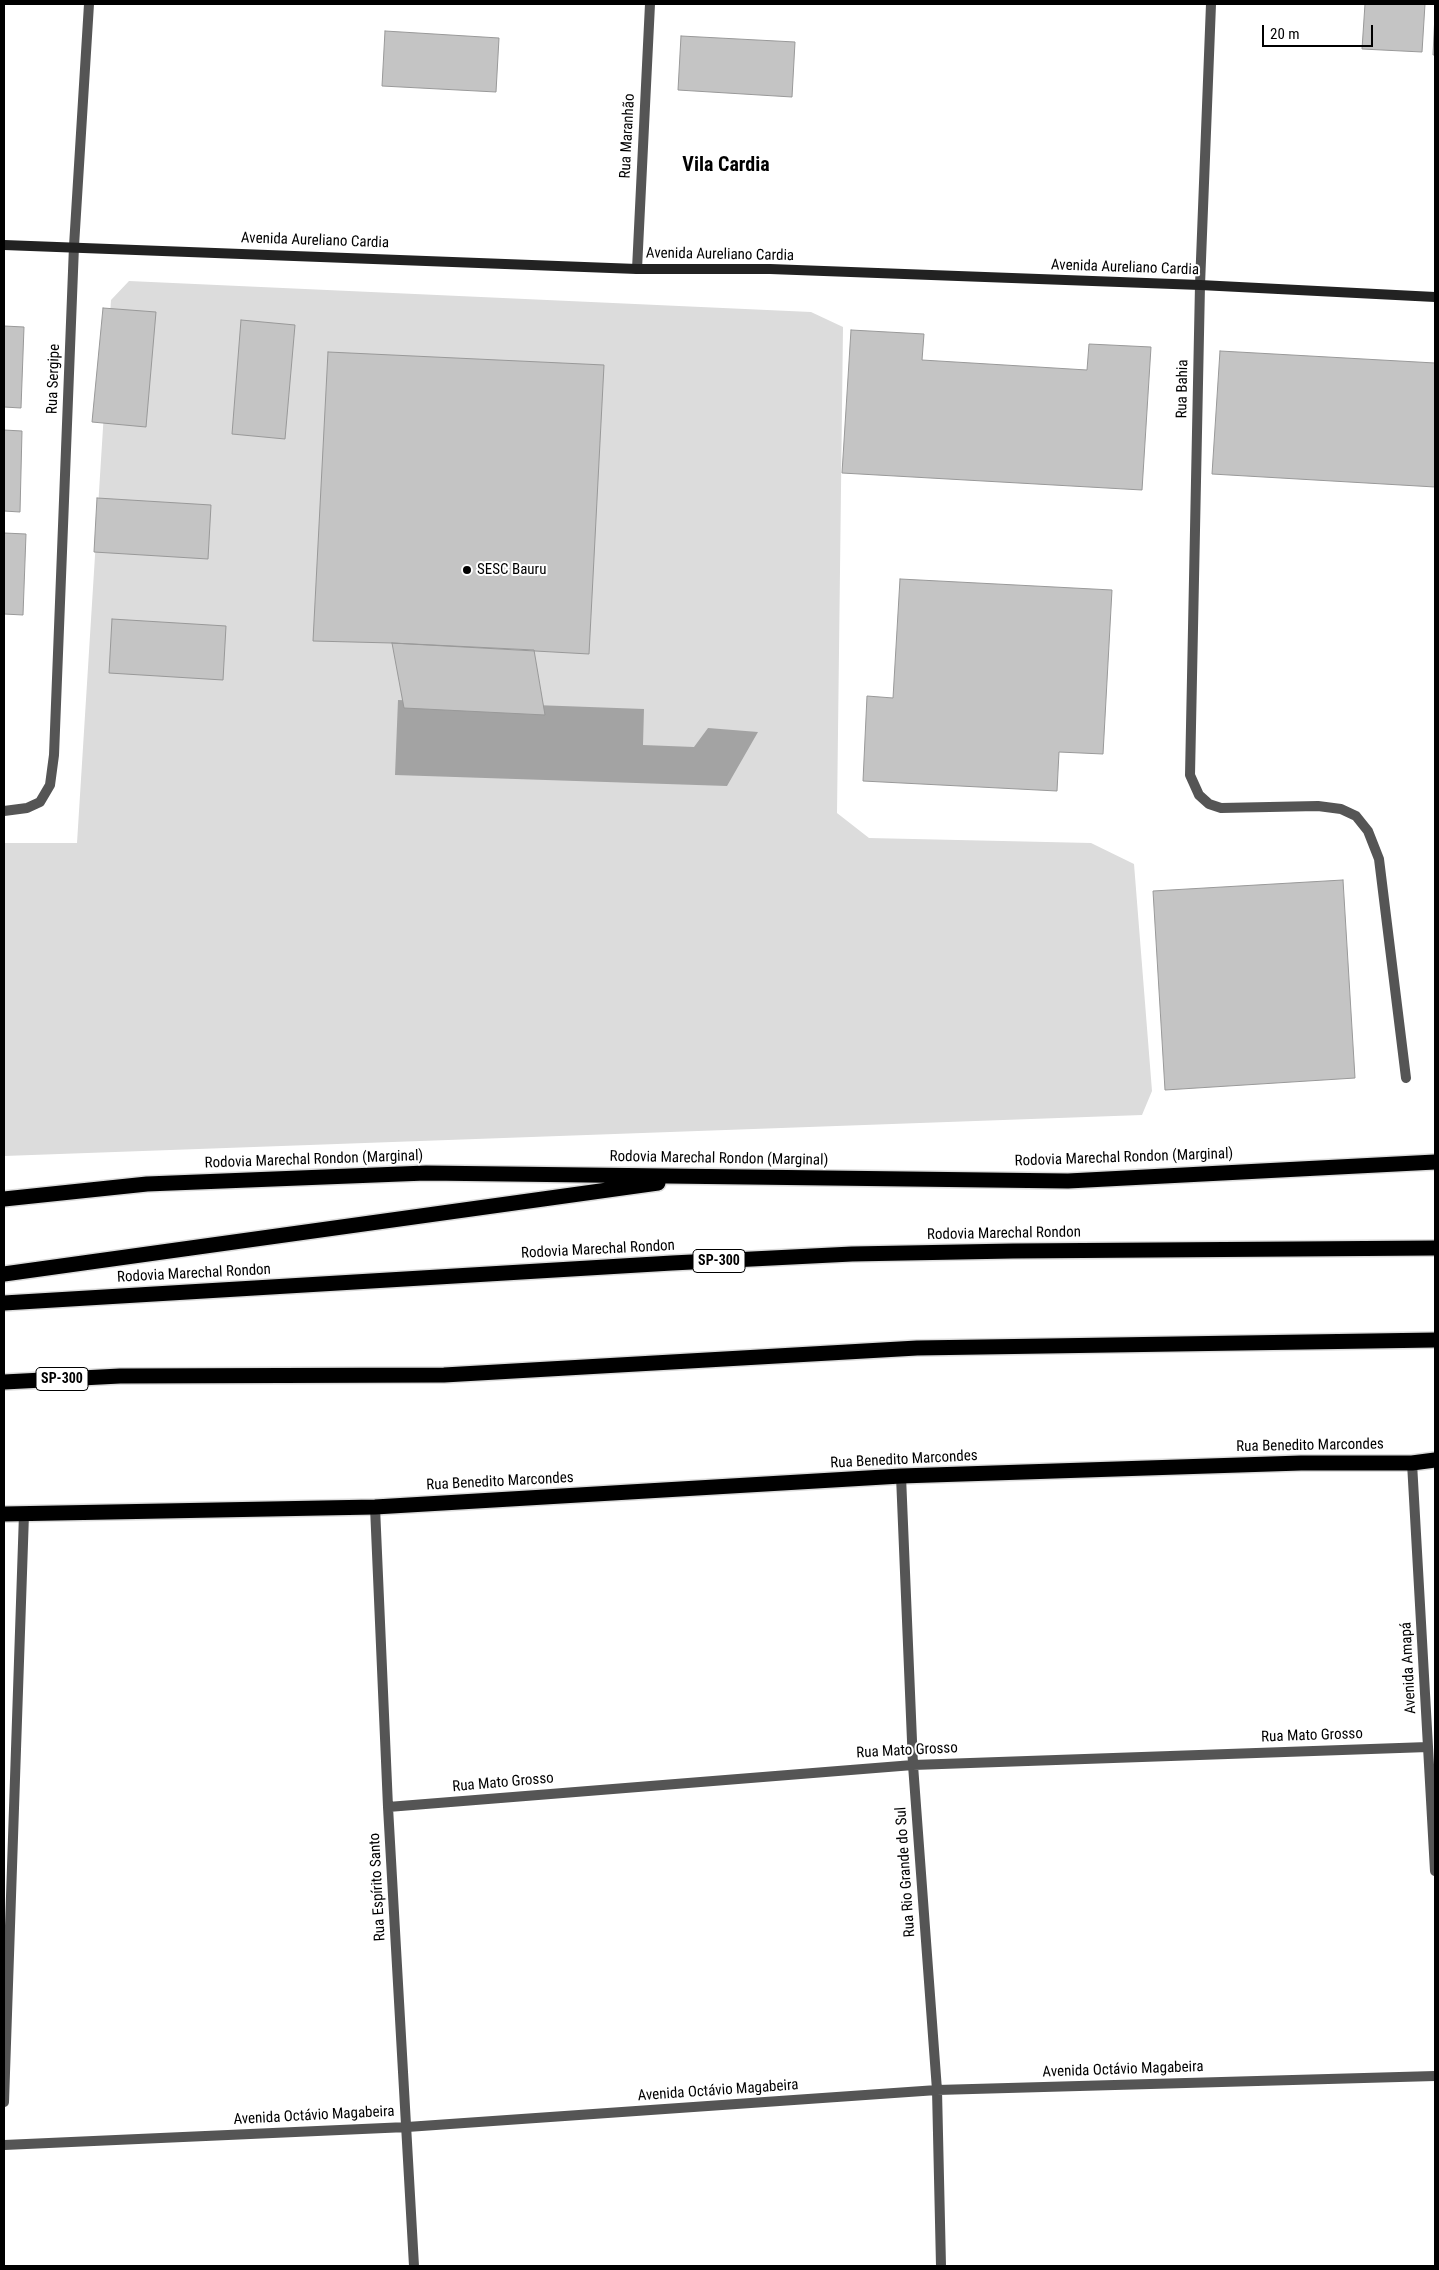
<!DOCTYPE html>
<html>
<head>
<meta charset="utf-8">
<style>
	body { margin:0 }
	#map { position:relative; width:1439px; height:2270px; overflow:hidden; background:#fff; font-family:"Roboto Condensed",sans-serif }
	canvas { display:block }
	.frame { position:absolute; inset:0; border:5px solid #000; pointer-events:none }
	.scale { position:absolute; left:1262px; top:25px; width:111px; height:22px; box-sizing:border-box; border:2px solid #000; border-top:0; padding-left:6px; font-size:15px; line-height:18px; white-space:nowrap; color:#000; -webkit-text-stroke:4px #fff; paint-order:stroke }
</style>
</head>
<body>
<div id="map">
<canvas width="1439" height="2270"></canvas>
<div class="frame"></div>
<div class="scale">20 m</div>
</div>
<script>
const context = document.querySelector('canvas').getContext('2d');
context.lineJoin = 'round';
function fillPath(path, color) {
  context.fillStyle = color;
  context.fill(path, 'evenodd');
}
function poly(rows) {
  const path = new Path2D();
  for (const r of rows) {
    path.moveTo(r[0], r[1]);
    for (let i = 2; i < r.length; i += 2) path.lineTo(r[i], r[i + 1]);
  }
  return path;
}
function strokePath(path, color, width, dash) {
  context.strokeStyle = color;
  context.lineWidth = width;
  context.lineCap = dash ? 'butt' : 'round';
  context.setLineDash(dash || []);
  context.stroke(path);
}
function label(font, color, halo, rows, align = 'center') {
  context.font = font + ' "Roboto Condensed",sans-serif';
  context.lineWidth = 4;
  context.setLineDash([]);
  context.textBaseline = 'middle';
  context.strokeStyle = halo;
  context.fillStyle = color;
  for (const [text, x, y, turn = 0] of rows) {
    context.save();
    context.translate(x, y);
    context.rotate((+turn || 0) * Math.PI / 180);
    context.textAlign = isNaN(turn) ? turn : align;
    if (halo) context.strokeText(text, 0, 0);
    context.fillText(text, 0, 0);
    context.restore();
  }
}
fillPath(poly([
	[129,281,811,312,843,327,837,813,869,838,1091,843,1134,864,1152,1091,1142,1115,4,1156,4,843,77,843,111,300]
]), '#dcdcdc');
fillPath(poly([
	[398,700,644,709,643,745,694,747,708,728,758,732,727,786,395,775]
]), '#a3a3a3');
const building = poly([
	[1365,4,1425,4,1422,52,1362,49,1365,4],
	[1435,14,1435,55,1433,55,1435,14],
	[385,31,499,38,496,92,382,86,385,31],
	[681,36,795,42,792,97,678,90,681,36],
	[103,308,156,312,146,427,92,422,103,308],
	[241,320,295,325,285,439,232,434,241,320],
	[4,326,24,327,21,408,4,407,4,326],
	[851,330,924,334,922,360,1087,370,1089,344,1151,347,1142,490,842,473,851,330],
	[1220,351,1435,363,1435,487,1212,474,1220,351],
	[328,352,604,365,589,654,392,643,313,641,328,352],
	[4,430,22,431,20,512,4,511,4,430],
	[97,498,211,505,208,559,94,552,97,498],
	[4,533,26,534,23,615,4,614,4,533],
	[900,579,1112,590,1103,754,1059,752,1057,791,863,781,867,696,893,698,900,579],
	[112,619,226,626,223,680,109,673,112,619],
	[392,643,534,650,545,715,404,708,392,643],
	[1343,880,1355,1078,1165,1090,1153,891,1343,880]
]);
fillPath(building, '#c4c4c4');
strokePath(building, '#999', 1);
const highway = poly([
	[4,1199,147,1184,426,1173,1068,1181,1435,1162],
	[4,1274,658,1183],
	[4,1303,672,1263,852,1254,1013,1251,1435,1248],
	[4,1382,120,1376,444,1375,917,1348,1435,1340],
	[4,1514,375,1507,901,1476,1301,1463,1412,1463,1435,1460]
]);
strokePath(highway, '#dbdbdb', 18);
strokePath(poly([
	[1211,4,1200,285,1190,775,1199,795,1209,804,1221,808,1318,806,1341,809,1356,816,1368,831,1379,859,1406,1078],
	[637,269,650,4],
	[4,811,27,808,40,802,50,785,54,755,74,246,89,4],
	[1412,1463,1435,1871],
	[901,1476,913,1765,937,2090,941,2266],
	[375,1507,388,1807,414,2266],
	[388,1807,913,1765,1428,1747],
	[4,2102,24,1514],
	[4,2145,407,2127,937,2090,1435,2076]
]), '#555', 10);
strokePath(poly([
	[4,245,637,269,770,269,1200,285,1435,297]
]), '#222', 10);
strokePath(highway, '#000', 15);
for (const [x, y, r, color] of [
	[467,570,5,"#000"]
]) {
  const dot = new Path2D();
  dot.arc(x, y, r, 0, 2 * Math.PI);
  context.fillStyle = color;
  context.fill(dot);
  strokePath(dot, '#fff', 2);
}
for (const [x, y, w] of [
	[719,1261,52],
	[62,1379,52]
]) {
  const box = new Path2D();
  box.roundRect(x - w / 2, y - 11.5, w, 23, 4);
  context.fillStyle = '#fff';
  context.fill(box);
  strokePath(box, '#000', 1);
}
label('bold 14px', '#000', null, [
	["SP-300",719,1261],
	["SP-300",62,1379]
]);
label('15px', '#000', '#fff', [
	["Rua Maranhão",628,136,-87],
	["Avenida Aureliano Cardia",315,241,2],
	["Avenida Aureliano Cardia",720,255,1],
	["Avenida Aureliano Cardia",1125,268,2],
	["Rua Sergipe",54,379,-88],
	["Rua Bahia",1183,389,-89],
	["Rodovia Marechal Rondon (Marginal)",1124,1158,-2],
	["Rodovia Marechal Rondon (Marginal)",719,1159,1],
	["Rodovia Marechal Rondon (Marginal)",314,1160,-2],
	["Rodovia Marechal Rondon",1004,1234,-1],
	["Rodovia Marechal Rondon",598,1250,-3],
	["Rodovia Marechal Rondon",194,1274,-3],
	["Rua Benedito Marcondes",1310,1446,-1],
	["Rua Benedito Marcondes",904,1460,-3],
	["Rua Benedito Marcondes",500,1482,-3],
	["Avenida Amapá",1409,1668,-93],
	["Rua Mato Grosso",1312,1736,-2],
	["Rua Mato Grosso",907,1751,-3],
	["Rua Mato Grosso",503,1783,-5],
	["Rua Rio Grande do Sul",906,1872,-94],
	["Rua Espírito Santo",378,1887,-93],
	["Avenida Octávio Magabeira",1123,2070,-2],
	["Avenida Octávio Magabeira",718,2091,-4],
	["Avenida Octávio Magabeira",314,2116,-3]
]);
label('15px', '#000', '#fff', [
	["SESC Bauru",477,570]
], 'left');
label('bold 20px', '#000', '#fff', [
	["Vila Cardia",726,166]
]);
</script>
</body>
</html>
